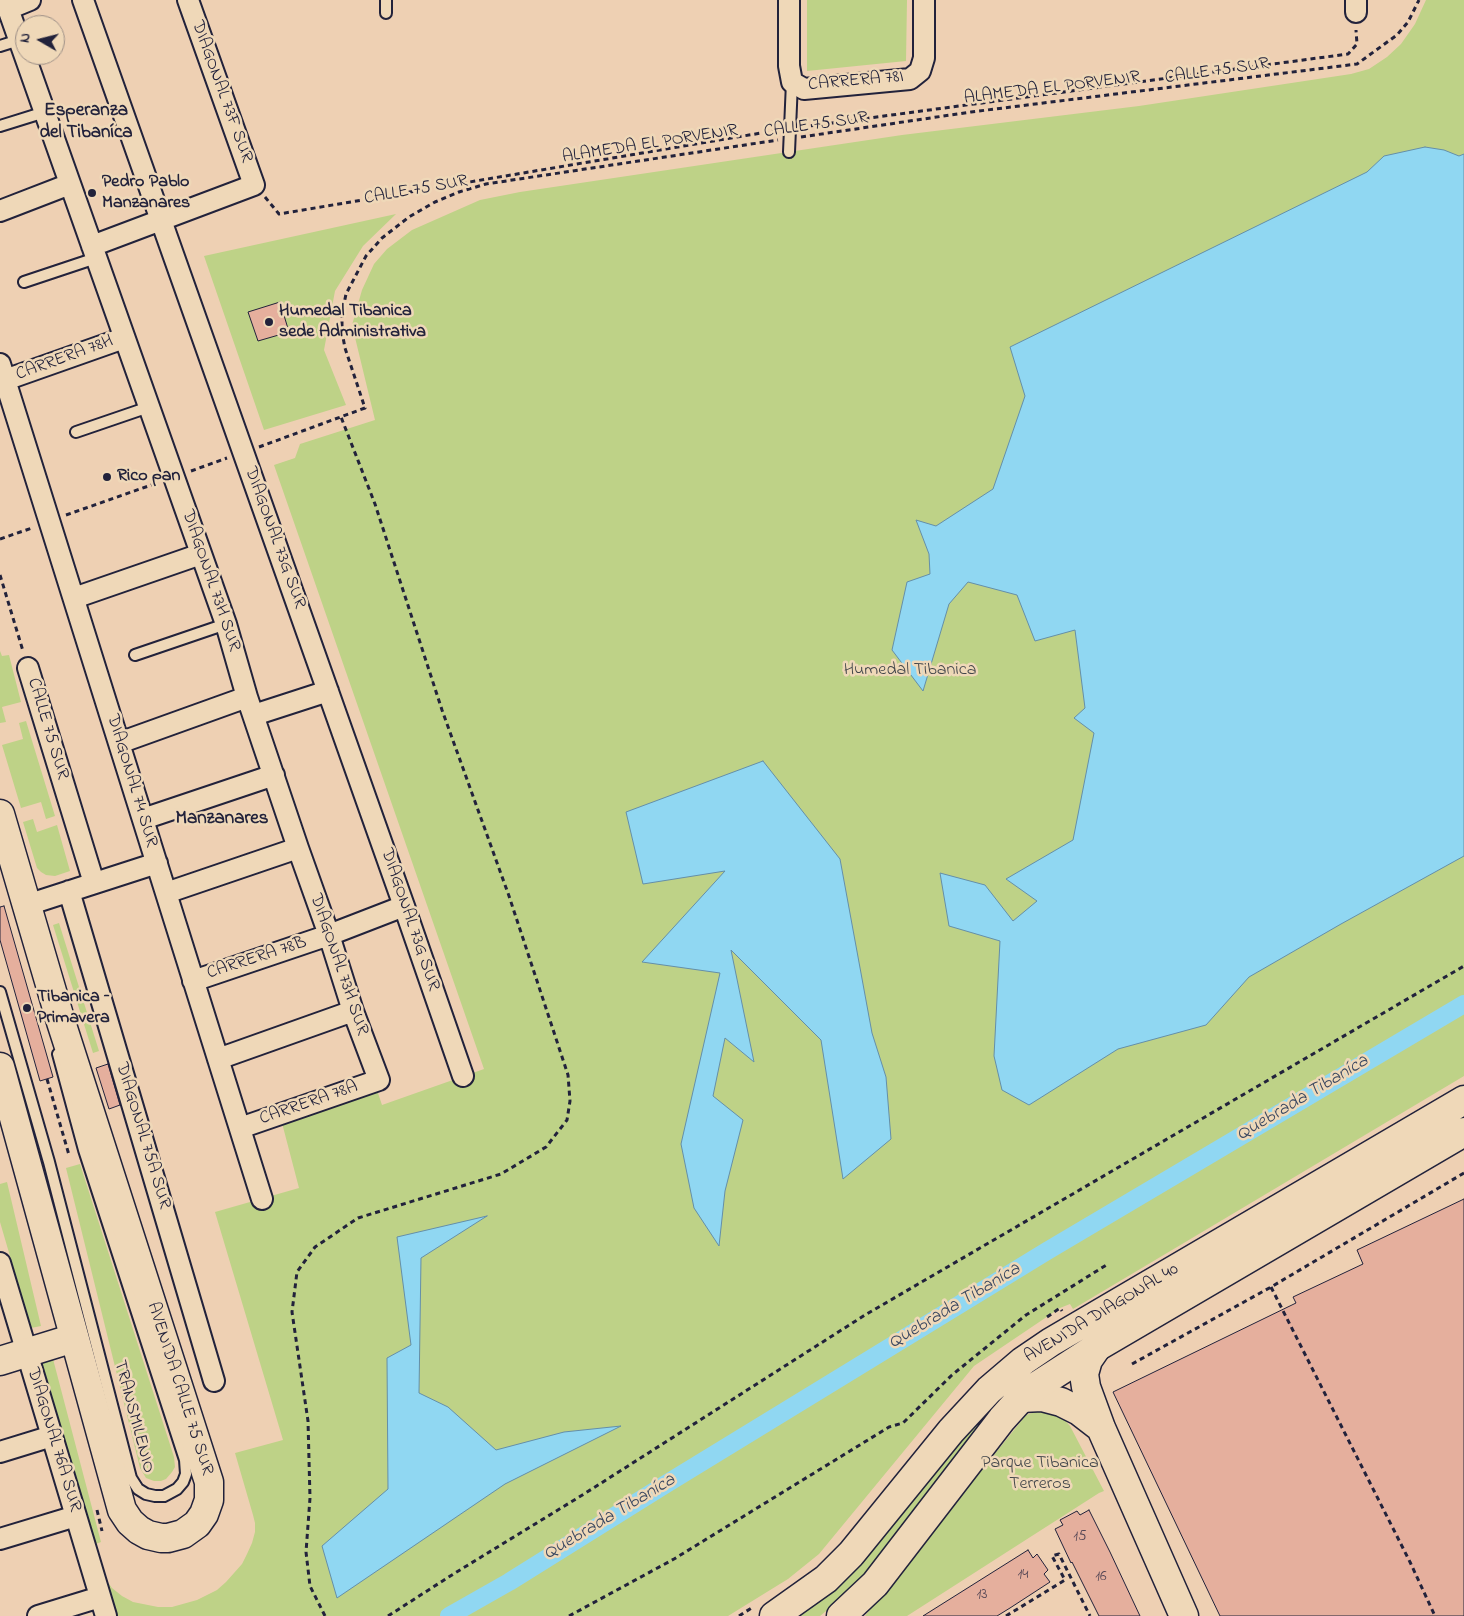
<!DOCTYPE html>
<html>
<head>
<meta charset="utf-8">
<style>
	body { margin:0 }
	#map { position:relative; width:1464px; height:1616px; overflow:hidden; background:#eed0b3; font-family:"Indie Flower",sans-serif }
	canvas { display:block }
	.north { position:absolute; left:15px; top:15px; width:50px; height:50px; box-sizing:border-box; background:#efd8b8; border:1px solid #9d8f86; border-radius:50%; rotate:278deg; font-size:14px; font-weight:700; line-height:20px; text-align:center; color:#22223b }
	.north::after { content:''; display:block; margin:auto; width:18px; height:22px; background:#22223b; clip-path:polygon(50% 0,100% 100%,50% 72%,0 100%) }
</style>
</head>
<body>
<div id="map">
<canvas width="1464" height="1616"></canvas>
<div class="north">N</div>
</div>
<script>
const context = document.querySelector('canvas').getContext('2d');
context.lineJoin = 'round';
function fillPath(path, color) {
  context.fillStyle = color;
  context.fill(path, 'evenodd');
}
function poly(rows) {
  const path = new Path2D();
  for (const r of rows) {
    path.moveTo(r[0], r[1]);
    for (let i = 2; i < r.length; i += 2) path.lineTo(r[i], r[i + 1]);
  }
  return path;
}
function strokePath(path, color, width, dash) {
  context.strokeStyle = color;
  context.lineWidth = width;
  context.lineCap = dash ? 'butt' : 'round';
  context.setLineDash(dash || []);
  context.stroke(path);
}
function label(font, color, halo, rows, align = 'center') {
  context.font = font + ' "Indie Flower",sans-serif';
  context.lineWidth = 5;
  context.setLineDash([]);
  context.textBaseline = 'middle';
  context.strokeStyle = halo;
  context.fillStyle = color;
  for (const [text, x, y, turn = 0] of rows) {
    context.save();
    context.translate(x, y);
    context.rotate((+turn || 0) * Math.PI / 180);
    context.textAlign = isNaN(turn) ? turn : align;
    if (halo) context.strokeText(text, 0, 0);
    context.fillText(text, 0, 0);
    context.restore();
  }
}
fillPath(poly([
	[807,0,907,0,906,61,807,71],
	[1426,0,1464,0,1464,1076,1073,1309,1070,1304,1060,1308,974,1366,819,1554,788,1579,728,1616,116,1616,104,1577,112,1588,122,1596,133,1602,158,1607,172,1607,197,1600,217,1590,226,1582,242,1564,247,1554,252,1543,255,1532,255,1523,253,1515,235,1453,283,1440,215,1212,299,1188,282,1123,377,1090,382,1105,484,1069,274,465,295,458,300,444,375,420,352,325,362,290,374,264,387,249,412,230,480,200,520,192,902,135,1139,106,1351,74,1369,69,1387,57,1401,44,1415,24],
	[396,214,363,246,335,291,324,350,346,405,264,430,204,256],
	[0,651,2,656,9,655,21,702,2,707,6,722,0,723],
	[26,721,55,816,46,819,41,802,21,808,2,745,23,739,19,723],
	[33,819,37,832,57,825,70,871,55,876,46,875,41,872,37,868,23,822],
	[59,923,99,1051,93,1053,53,925],
	[80,1164,174,1457,175,1467,172,1472,166,1479,161,1481,154,1481,146,1478,140,1468,66,1168],
	[7,1182,41,1326,31,1328,0,1222,0,1184],
	[1051,1351,1055,1363,851,1591,820,1616,798,1616,849,1573,964,1429],
	[53,1359,101,1542,93,1545,42,1363],
	[1038,1411,1051,1412,1061,1416,1070,1426,1104,1491,1099,1493,907,1616,865,1616,1026,1415]
]), '#bed287');
const water = poly([
	[1425,147,1444,150,1459,156,1464,154,1464,856,1341,924,1249,977,1206,1025,1118,1049,1029,1105,1002,1090,994,1056,1000,941,949,926,940,873,985,885,1013,921,1037,901,1006,879,1073,840,1094,733,1074,718,1085,708,1075,630,1035,641,1017,595,968,582,949,604,923,691,892,650,907,582,930,574,929,554,916,520,936,526,993,489,1025,396,1010,347,1367,172,1384,156,1425,147],
	[763,761,840,859,872,1033,886,1077,891,1139,843,1179,821,1040,731,950,754,1062,725,1038,713,1096,743,1120,725,1191,719,1246,694,1208,681,1144,720,973,642,962,725,871,643,884,626,812,763,761],
	[487,1216,421,1258,419,1393,448,1407,496,1450,564,1432,621,1426,505,1484,337,1598,322,1546,388,1489,387,1358,411,1345,397,1237,487,1216]
]);
fillPath(water, '#90d7f2');
strokePath(water, '#648fa9', 1);
strokePath(poly([
	[449,1616,509,1582,666,1484,1047,1251,1464,1004]
]), '#90d7f2', 18);
const building = poly([
	[280,302,289,332,258,341,248,312,280,302],
	[4,906,53,1077,40,1081,0,940,0,907,4,906],
	[108,1064,120,1105,109,1109,96,1068,108,1064],
	[1464,1199,1464,1616,1220,1616,1113,1392,1296,1303,1293,1297,1363,1264,1357,1250,1464,1199],
	[1089,1510,1110,1552,1140,1616,1099,1616,1072,1562,1071,1563,1055,1529,1063,1525,1060,1520,1077,1511,1080,1515,1089,1510],
	[1028,1550,1033,1558,1037,1554,1048,1570,1044,1574,1050,1582,1010,1608,997,1616,923,1616,1028,1550]
]);
fillPath(building, '#e5af9d');
strokePath(building, '#22223b', 1);
const lane = poly([
	[386,0,386,13],
	[0,46,19,40],
	[0,126,45,112],
	[789,152,792,82],
	[24,282,96,258],
	[76,432,149,407],
	[135,655,226,624],
	[0,992,49,1162,131,1478,138,1489,146,1494,155,1496,164,1496,177,1489,183,1482,186,1474,185,1460,84,1150,58,1054]
]);
const street = poly([
	[5,0,226,624,247,697,298,848,329,935,353,1011,379,1080,240,1128],
	[83,0,404,906,463,1076],
	[789,0,789,66,792,82,804,89,910,79,920,71,924,58,924,0],
	[1356,0,1356,12],
	[8,9,30,0],
	[0,211,70,184],
	[92,246,254,185,188,0],
	[0,364,262,1199],
	[5,380,124,338],
	[74,598,201,554],
	[28,668,94,883],
	[254,715,328,691],
	[119,743,247,697],
	[143,819,274,775],
	[69,891,214,1381],
	[166,893,298,848],
	[27,905,157,863],
	[193,981,329,935,404,906],
	[218,1059,353,1011],
	[0,1263,106,1616],
	[0,1452,52,1436],
	[0,1539,76,1516],
	[38,1616,100,1597]
]);
const secondary = poly([
	[1097,1347,1088,1360,1084,1374,1086,1387,1101,1428,1184,1616],
	[0,1361,74,1338],
	[1021,1398,1042,1397,1061,1402,1079,1411,1101,1428]
]);
const primary = poly([
	[0,814,61,1022,209,1482,209,1500,204,1514,197,1524,183,1534,168,1538,161,1538,148,1535,139,1530,130,1522,122,1510,0,1067],
	[774,1616,826,1579,851,1554,951,1431,989,1390,1023,1361,1051,1342,1464,1100],
	[841,1616,875,1584,1002,1419,1021,1398,1035,1387,1097,1347,1464,1132]
]);
strokePath(lane, '#22223b', 14);
strokePath(street, '#22223b', 24);
strokePath(secondary, '#22223b', 31);
strokePath(primary, '#22223b', 31);
strokePath(poly([
	[802,127,1348,54,1357,44,1356,30],
	[801,137,971,112,1357,64,1397,35,1408,22,1419,0],
	[265,197,279,214,779,130],
	[259,447,365,408,345,348,342,332,342,314,346,294,366,256,382,238,409,217,435,202,459,192,486,184,778,140],
	[191,471,227,458],
	[66,515,157,483],
	[0,539,32,528],
	[0,575,23,651],
	[47,1079,69,1155],
	[1271,1287,1410,1562,1435,1616],
	[1047,1317,1060,1308,1062,1311],
	[1132,1364,1271,1287,1464,1173],
	[97,1510,102,1531],
	[325,1616,310,1586,306,1552,310,1498,308,1421,292,1312,297,1272,315,1247,358,1218,501,1174,546,1147,567,1120,570,1101,568,1075,509,896,442,710,375,504,341,417],
	[388,1616,455,1573,584,1494,865,1315,1464,966],
	[569,1616,674,1559,889,1427,903,1423,952,1375,1026,1315,1108,1264],
	[739,1616,753,1607],
	[1006,1616,1065,1580,1052,1556,1059,1554,1090,1616]
]), '#22223b', 3, [5, 4]);
strokePath(lane, '#efd8b8', 10);
strokePath(street, '#efd8b8', 20);
strokePath(secondary, '#efd8b8', 28);
strokePath(primary, '#efd8b8', 28);
for (const [x, y, r, color] of [
	[92,193,5,"#22223b"],
	[269,322,5,"#22223b"],
	[107,477,5,"#22223b"],
	[27,1008,5,"#22223b"]
]) {
  const dot = new Path2D();
  dot.arc(x, y, r, 0, 2 * Math.PI);
  context.fillStyle = color;
  context.fill(dot);
  strokePath(dot, '#efd8b8', 2);
}
label('15px', '#534554', null, [
	["15",1080,1538],
	["14",1023,1576],
	["16",1101,1578],
	["13",982,1596]
]);
label('18px', '#22223b', '#efd8b8', [
	["CALLE 75 SUR",1217,72,-8],
	["CARRERA 78I",856,82,-5],
	["ALAMEDA EL PORVENIR",1052,89,-7],
	["DIAGONAL 73F SUR",221,92,70],
	["CALLE 75 SUR",816,126,-8],
	["ALAMEDA EL PORVENIR",650,145,-9],
	["CALLE 75 SUR",416,191,-10],
	["CARRERA 78H",65,359,-20],
	["DIAGONAL 73G SUR",274,538,70],
	["DIAGONAL 73H SUR",210,581,71],
	["CALLE 75 SUR",47,729,73],
	["DIAGONAL 74 SUR",131,781,73],
	["DIAGONAL 73G SUR",409,920,71],
	["CARRERA 78B",257,959,-18],
	["DIAGONAL 73H SUR",338,965,71],
	["CARRERA 78A",309,1104,-19],
	["DIAGONAL 75A SUR",142,1136,73],
	["AVENIDA DIAGONAL 40",1102,1314,-31],
	["AVENIDA CALLE 75 SUR",179,1389,72],
	["TRANSMILENIO",133,1417,75],
	["DIAGONAL 76A SUR",53,1440,73]
]);
label('bold 18px', '#22223b', '#efd8b8', [
	["Pedro Pablo",102,183],
	["Manzanares",102,204],
	["Humedal Tibanica",279,312],
	["sede Administrativa",279,333],
	["Rico pan",117,477],
	["Tibanica –",37,998],
	["Primavera",37,1019]
], 'left');
label('18px', '#41454a', '#efd8b8', [
	["Humedal Tibanica",910,671],
	["Parque Tibanica",1040,1464],
	["Terreros",1040,1485]
]);
label('bold 19px', '#22223b', '#efd8b8', [
	["Esperanza",86,112],
	["del Tibaníca",86,134],
	["Manzanares",222,820]
]);
label('italic 19px', '#384660', '#efd8b8', [
	["Quebrada Tibaníca",1303,1099,-31],
	["Quebrada Tibaníca",955,1307,-31],
	["Quebrada Tibaníca",610,1518,-31]
]);
</script>
</body>
</html>
